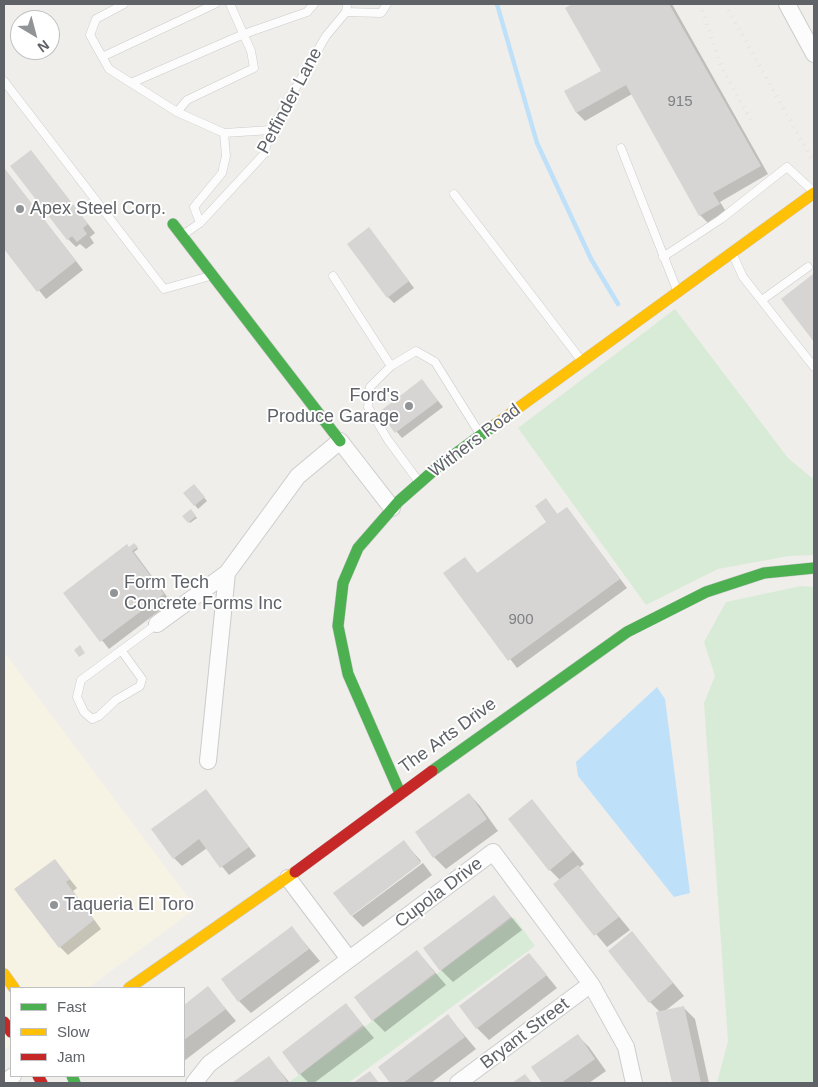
<!DOCTYPE html>
<html>
<head>
<meta charset="utf-8">
<style>
	body { margin:0 }
	#map { position:relative; width:818px; height:1087px; overflow:hidden; background:#efeeea; font-family:Helvetica,sans-serif }
	canvas { display:block }
	.frame { position:absolute; inset:0; border:5px solid #5f6368; pointer-events:none }
	.legend { position:absolute; left:10px; top:987px; width:175px; height:90px; box-sizing:border-box; background:#fff; border:1px solid #bfc1c3; margin:0; padding:6px 9px; list-style:none; font-size:15px; color:#5f6368 }
	.legend li { display:flex; align-items:center; gap:10px; height:25px }
	.legend b { width:25px; border:1px solid #bfc1c3 }
	.north { position:absolute; left:10px; top:10px; width:50px; height:50px; box-sizing:border-box; background:#fff; border:1px solid #bfc1c3; border-radius:50%; rotate:143deg; font-size:14px; font-weight:700; line-height:20px; text-align:center; color:#5f6368 }
	.north::after { content:''; display:block; margin:auto; width:18px; height:22px; background:#919496; clip-path:polygon(50% 0,100% 100%,50% 72%,0 100%) }
</style>
</head>
<body>
<div id="map">
<canvas width="818" height="1087"></canvas>
<div class="frame"></div>
<ul class="legend">
<li><b style="height:6px;background:#4caf50"></b>Fast</li>
<li><b style="height:6px;background:#ffc107"></b>Slow</li>
<li><b style="height:6px;background:#c62828"></b>Jam</li>
</ul>
<div class="north">N</div>
</div>
<script>
const context = document.querySelector('canvas').getContext('2d');
context.lineJoin = 'round';
function fillPath(path, color) {
  context.fillStyle = color;
  context.fill(path, 'evenodd');
}
function poly(rows) {
  const path = new Path2D();
  for (const r of rows) {
    path.moveTo(r[0], r[1]);
    for (let i = 2; i < r.length; i += 2) path.lineTo(r[i], r[i + 1]);
  }
  return path;
}
function strokePath(path, color, width, dash) {
  context.strokeStyle = color;
  context.lineWidth = width;
  context.lineCap = dash ? 'butt' : 'round';
  context.setLineDash(dash || []);
  context.stroke(path);
}
function label(font, color, halo, rows, align = 'center') {
  context.font = font + ' Helvetica,sans-serif';
  context.lineWidth = 4;
  context.setLineDash([]);
  context.textBaseline = 'middle';
  context.strokeStyle = halo;
  context.fillStyle = color;
  for (const [text, x, y, turn = 0] of rows) {
    context.save();
    context.translate(x, y);
    context.rotate((+turn || 0) * Math.PI / 180);
    context.textAlign = isNaN(turn) ? turn : align;
    if (halo) context.strokeText(text, 0, 0);
    context.fillText(text, 0, 0);
    context.restore();
  }
}
fillPath(poly([
	[4,652,196,908,88,988,11,988,11,1045,4,1050]
]), '#f7f3e4');
fillPath(poly([
	[675,309,788,458,812,478,814,477,814,555,789,556,718,569,646,605,518,428],
	[801,586,814,587,814,1083,717,1083,728,1041,704,703,715,676,704,642,726,602],
	[514,917,535,946,348,1083,288,1083]
]), '#d8ebd6');
fillPath(poly([
	[657,687,665,699,690,893,674,897,578,776,576,762]
]), '#bfe0f9');
fillPath(poly([
	[575,4,672,4,768,174,720,202,727,213,708,223,700,215,632,94,585,121,577,113,565,92,602,71,567,8],
	[31,151,95,233,90,237,94,243,86,249,80,244,76,247,68,239,12,166],
	[4,168,83,270,46,299,4,247],
	[369,229,414,288,394,303,388,297],
	[813,276,814,277,814,340,783,299],
	[422,381,443,407,402,438,380,412],
	[197,489,207,501,198,509,195,505],
	[549,503,558,515,567,509,574,517,627,588,517,668,445,573,465,559,478,574,548,522],
	[191,511,197,518,190,523,184,516],
	[134,544,138,549,134,552,171,602,109,649,64,593],
	[206,791,256,856,229,875,207,848,182,866,174,858],
	[469,794,480,806,498,831,446,869,434,857],
	[532,801,584,864,579,868,630,930,607,947,555,885,560,880,550,870],
	[404,842,421,861,351,914],
	[55,861,77,888,73,891,101,929,68,955,60,947],
	[423,863,432,875,363,927,352,916],
	[494,896,522,930,453,982,441,970],
	[292,928,320,961,251,1013,239,1001],
	[632,933,684,996,665,1011,683,1007,695,1019,709,1083,673,1083,657,1013,660,1012,650,1002],
	[417,951,446,985,385,1032,373,1020],
	[529,954,557,988,489,1040,477,1028],
	[208,988,236,1021,184,1061,184,1006],
	[346,1005,374,1038,314,1083,309,1083,300,1074],
	[448,1016,476,1049,431,1083,392,1083,380,1067],
	[577,1035,589,1047,606,1071,589,1083,544,1083,533,1068],
	[269,1058,290,1083,234,1083]
]), '#0003');
strokePath(poly([
	[497,4,537,143,591,259,618,304]
]), '#bfe0f9', 4.5);
fillPath(poly([
	[572,4,669,4,761,166,713,193,720,204,699,216,626,85,576,113,564,91,601,71,565,8],
	[31,150,88,224,83,228,87,234,77,242,72,236,67,240,10,166],
	[4,168,76,261,37,292,4,249],
	[369,227,409,281,387,298,347,244],
	[813,274,814,275,814,342,781,299],
	[422,379,438,401,395,433,379,412],
	[194,484,205,497,194,506,183,493],
	[546,498,557,514,567,507,620,579,508,661,443,573,465,557,477,573,546,522,535,506],
	[191,509,196,516,188,523,182,516],
	[134,543,138,547,132,551,164,594,100,642,63,593,127,544,129,547],
	[80,645,85,653,79,657,74,650],
	[206,789,249,847,220,868,199,839,173,859,151,829],
	[469,793,487,819,433,858,415,832],
	[532,799,573,851,549,871,508,819],
	[404,840,421,863,351,916,333,893],
	[55,859,70,879,66,882,94,920,59,948,14,889],
	[578,865,619,917,594,936,553,884],
	[494,895,511,917,440,971,423,948],
	[292,926,309,949,238,1002,221,979],
	[632,931,673,983,649,1003,608,951],
	[417,950,435,973,372,1021,354,997],
	[529,953,547,975,476,1029,459,1006],
	[208,986,226,1009,184,1040,184,1005],
	[346,1003,363,1025,299,1075,282,1052],
	[684,1006,701,1083,672,1083,656,1012],
	[448,1014,465,1037,403,1083,390,1083,378,1067],
	[578,1034,595,1059,561,1083,542,1083,531,1067],
	[269,1056,287,1081,284,1083,232,1083],
	[370,1071,379,1083,353,1083],
	[525,1074,532,1083,512,1083]
]), '#d6d5d3');
const lane = poly([
	[124,4,96,19,90,35,109,69,177,112,187,100,254,68,251,51,230,4],
	[346,12,381,13,387,4],
	[102,57,215,4],
	[4,81,164,289,210,276],
	[131,83,244,34,307,12,314,4],
	[177,112,224,133,271,130],
	[621,148,677,290],
	[454,194,581,360],
	[200,223,194,207,222,173,226,156,224,133],
	[184,234,200,223,264,154,271,130,326,36,346,12,347,4],
	[733,255,743,277,814,367],
	[663,257,721,219,787,167,813,191],
	[333,276,391,366],
	[762,300,808,267],
	[419,482,388,440,368,407,370,387,391,366,416,351,435,362,480,434],
	[121,650,142,679,140,686,116,700,99,716,92,719,84,712,77,697,81,680,157,624]
]);
const street = poly([
	[787,4,814,54],
	[157,624,227,573,298,476,340,441,392,508],
	[208,761,227,573],
	[288,878,349,959],
	[4,1083,13,1076],
	[194,1083,209,1064,493,852,591,984,626,1047,634,1083],
	[458,1083,591,984]
]);
const fast = poly([
	[173,224,340,441],
	[432,771,627,632,706,592,764,573,814,568],
	[400,793,348,674,338,626,343,583,358,548,399,501,440,465,496,424],
	[72,1076,75,1083]
]);
const slow = poly([
	[496,424,814,193],
	[4,974,14,988],
	[129,988,295,872]
]);
const jam = poly([
	[295,872,432,771],
	[4,1022,11,1032],
	[38,1076,42,1083]
]);
strokePath(lane, '#cbcccc', 9);
strokePath(street, '#cbcccc', 18);
strokePath(fast, '#cacacb', 12);
strokePath(slow, '#cacacb', 12);
strokePath(jam, '#cacacb', 12);
strokePath(lane, '#fdfcfc', 8);
strokePath(street, '#fdfcfc', 16);
strokePath(fast, '#4caf50', 11);
strokePath(slow, '#ffc107', 11);
strokePath(jam, '#c62828', 11);
strokePath(poly([
	[700,4,721,66,752,122],
	[725,4,814,163]
]), '#e4e4e4', 4, [1, 6]);
for (const [x, y, r, color] of [
	[20,209,5,"#919496"],
	[409,406,5,"#919496"],
	[114,593,5,"#919496"],
	[54,905,5,"#919496"]
]) {
  const dot = new Path2D();
  dot.arc(x, y, r, 0, 2 * Math.PI);
  context.fillStyle = color;
  context.fill(dot);
  strokePath(dot, '#fff', 2);
}
label('15px', '#7e8184', null, [
	["915",680,102],
	["900",521,620]
]);
label('18px', '#5f6368', '#fff', [
	["Petfinder Lane",290,101,-62],
	["Withers Road",475,441,-37],
	["The Arts Drive",448,736,-36],
	["Cupola Drive",439,893,-37],
	["Bryant Street",525,1034,-37]
]);
label('18px', '#5f6368', '#fff', [
	["Apex Steel Corp.",30,209],
	["Ford's",399,396,"right"],
	["Produce Garage",399,417,"right"],
	["Form Tech",124,583],
	["Concrete Forms Inc",124,604],
	["Taqueria El Toro",64,905]
], 'left');
</script>
</body>
</html>
